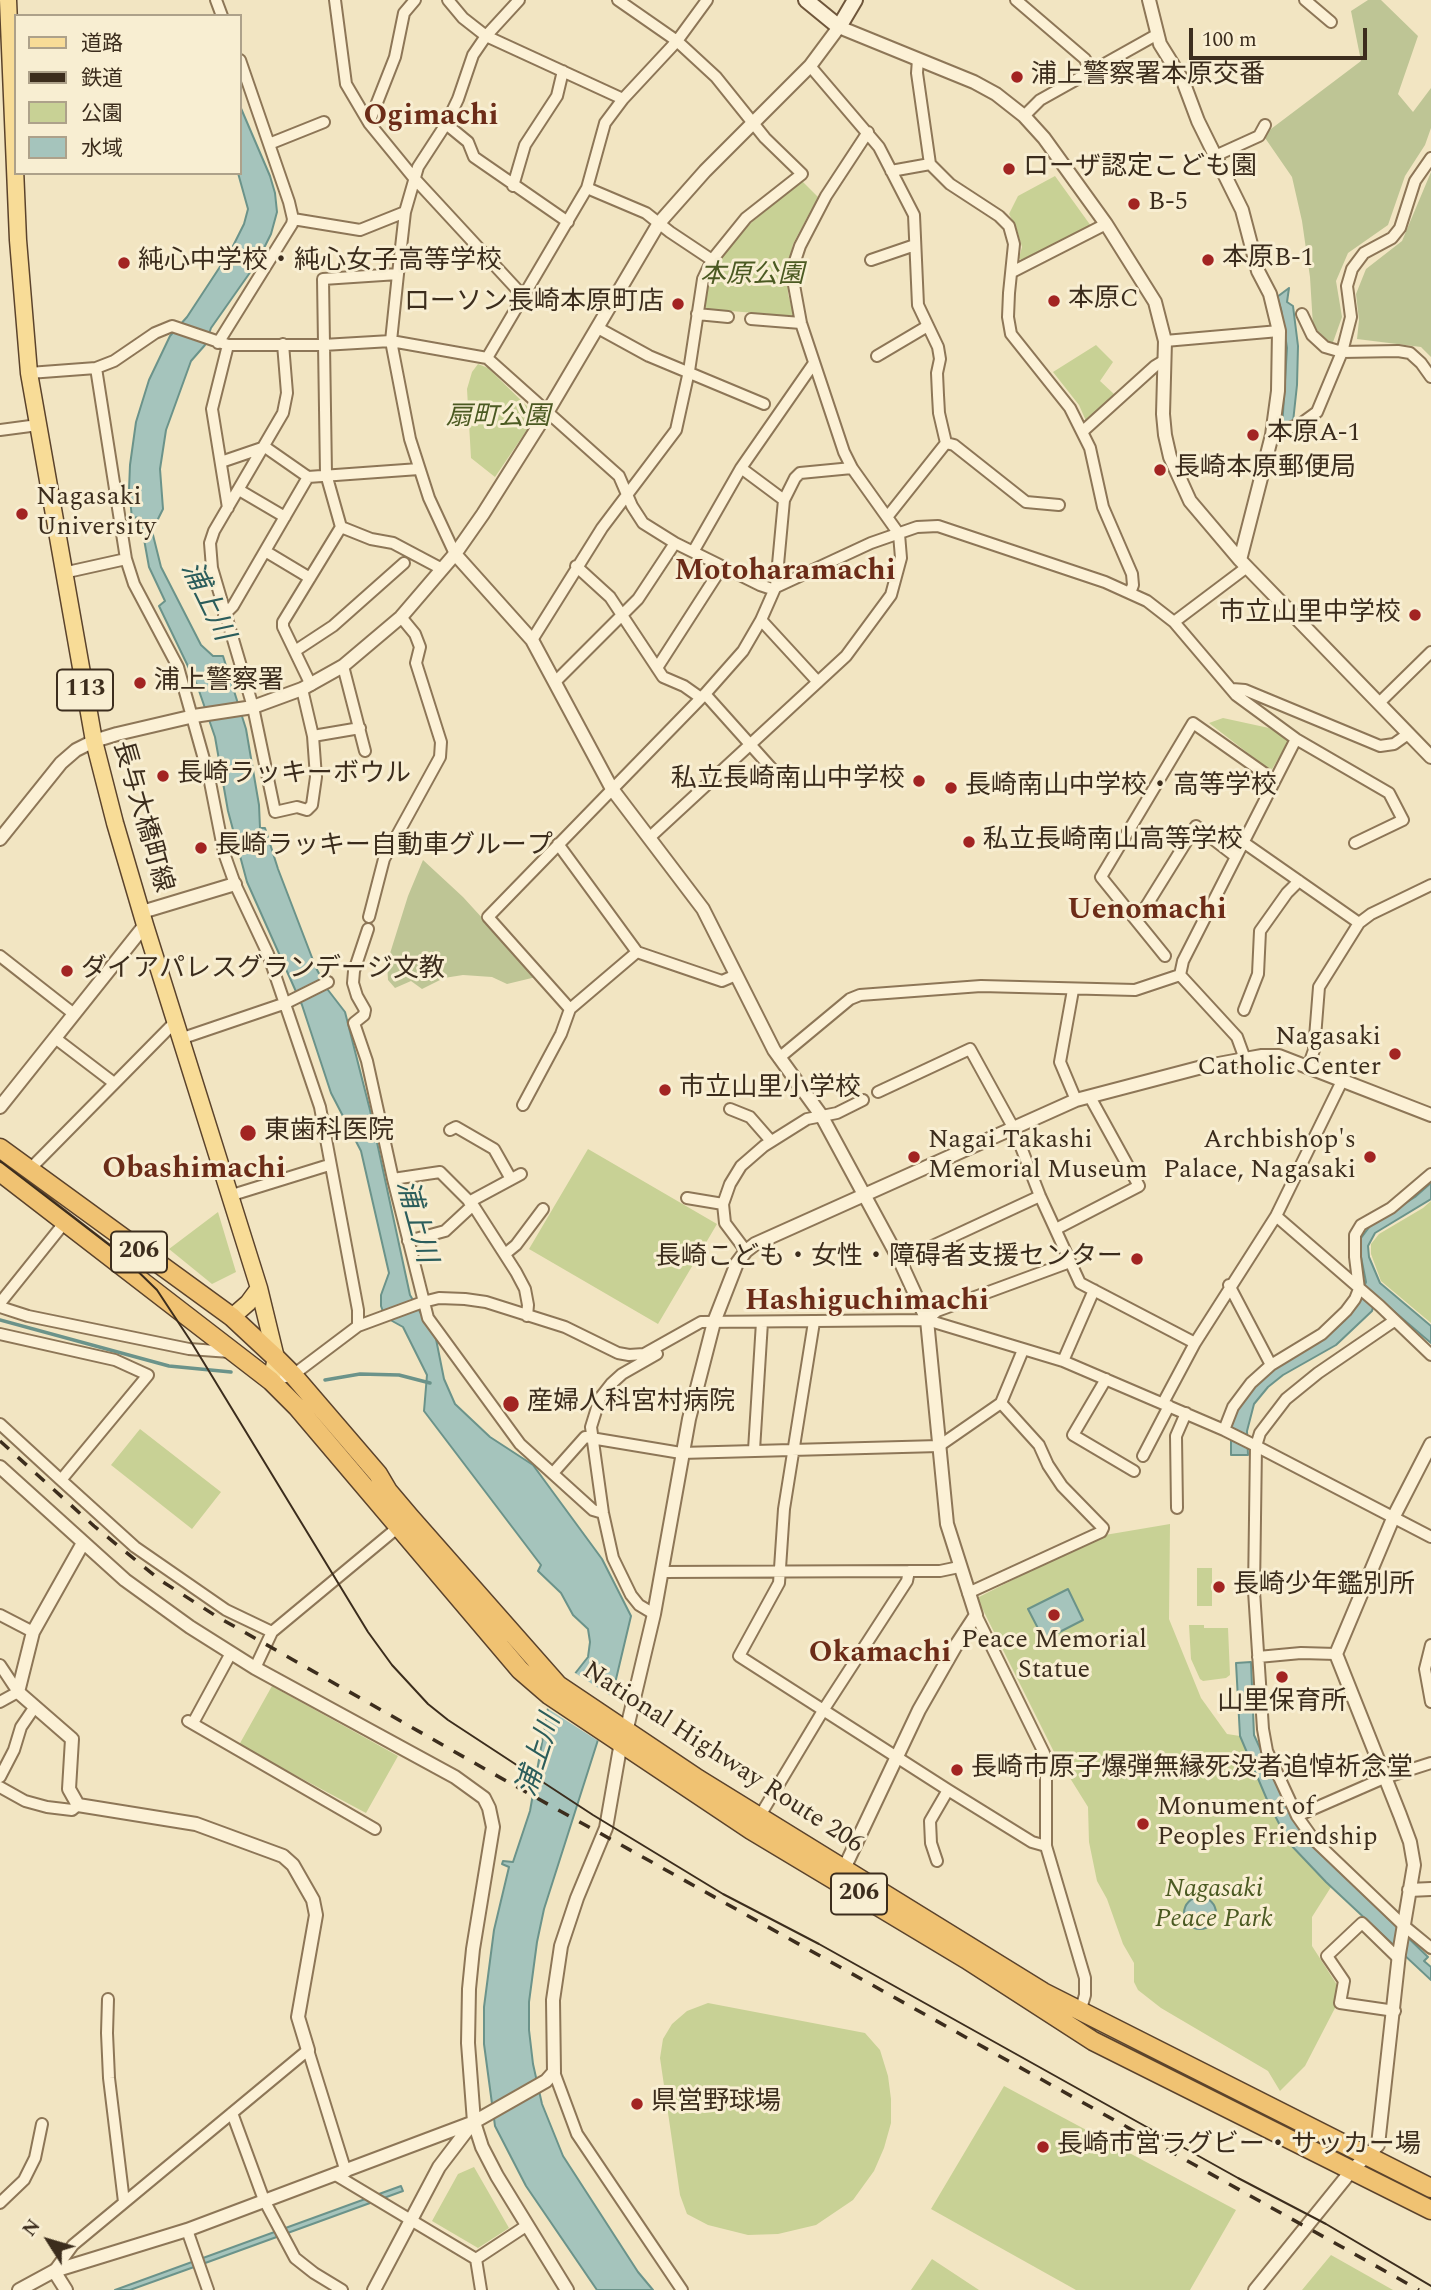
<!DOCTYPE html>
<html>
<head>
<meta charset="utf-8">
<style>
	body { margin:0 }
	#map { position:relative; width:1431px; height:2290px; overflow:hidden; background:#f2e5c2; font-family:Spectral,"Noto Sans JP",serif }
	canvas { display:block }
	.legend { position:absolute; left:14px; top:14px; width:228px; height:161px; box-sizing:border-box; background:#f8eed2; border:2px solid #ada18a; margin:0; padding:9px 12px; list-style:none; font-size:21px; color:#3c2d1d }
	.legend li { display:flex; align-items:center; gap:14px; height:35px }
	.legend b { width:35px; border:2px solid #ada18a }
	.north { position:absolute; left:14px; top:2206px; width:70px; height:70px; -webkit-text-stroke:5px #f8eed2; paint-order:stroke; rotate:307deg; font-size:19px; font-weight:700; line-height:28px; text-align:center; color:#3c2d1d }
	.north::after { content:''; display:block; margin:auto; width:24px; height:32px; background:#3c2d1d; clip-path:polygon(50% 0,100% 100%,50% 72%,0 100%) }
	.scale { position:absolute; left:1189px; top:28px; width:178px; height:32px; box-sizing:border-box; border:4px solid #3c2d1d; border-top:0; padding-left:9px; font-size:21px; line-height:24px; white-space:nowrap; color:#3c2d1d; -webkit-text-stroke:5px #f8eed2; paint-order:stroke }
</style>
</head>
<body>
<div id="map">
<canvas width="1431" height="2290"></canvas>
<ul class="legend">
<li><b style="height:9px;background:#f8dc97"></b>道路</li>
<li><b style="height:9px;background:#3c2d1d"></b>鉄道</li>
<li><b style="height:19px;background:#c8d195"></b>公園</li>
<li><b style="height:19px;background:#a5c4bc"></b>水域</li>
</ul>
<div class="north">N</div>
<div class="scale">100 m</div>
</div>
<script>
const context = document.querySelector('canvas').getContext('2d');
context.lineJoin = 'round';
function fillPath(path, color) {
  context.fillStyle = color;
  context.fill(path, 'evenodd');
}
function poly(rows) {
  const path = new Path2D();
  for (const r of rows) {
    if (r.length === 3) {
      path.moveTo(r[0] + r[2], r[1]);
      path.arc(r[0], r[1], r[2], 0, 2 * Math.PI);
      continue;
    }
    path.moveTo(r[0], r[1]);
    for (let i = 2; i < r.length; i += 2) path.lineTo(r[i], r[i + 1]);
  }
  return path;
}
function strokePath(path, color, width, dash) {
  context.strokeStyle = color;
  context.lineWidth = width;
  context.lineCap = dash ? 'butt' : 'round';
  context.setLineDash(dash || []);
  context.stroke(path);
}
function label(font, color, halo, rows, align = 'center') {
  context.font = font + ' Spectral,"Noto Sans JP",serif';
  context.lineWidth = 6;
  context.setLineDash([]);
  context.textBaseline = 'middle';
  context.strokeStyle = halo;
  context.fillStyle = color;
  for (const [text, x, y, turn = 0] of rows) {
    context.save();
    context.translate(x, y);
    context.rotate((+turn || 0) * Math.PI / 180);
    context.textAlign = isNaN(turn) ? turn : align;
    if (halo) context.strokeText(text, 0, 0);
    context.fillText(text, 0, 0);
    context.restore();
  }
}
fillPath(poly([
	[1055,176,1091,226,1022,261,1019,258,1022,247,1016,227,1009,214,1018,196],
	[802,181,818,197,793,244,787,268,788,294,794,316,704,309,710,277,724,253,751,223],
	[1096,345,1113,362,1100,381,1115,395,1086,421,1079,405,1053,372],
	[478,364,488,368,532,411,533,421,495,477,471,458,467,389,472,372],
	[1223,718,1269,728,1289,740,1271,771,1209,723],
	[588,1149,717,1224,658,1324,529,1249],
	[1431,1201,1431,1323,1381,1281,1371,1254,1371,1244,1379,1234,1423,1208],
	[218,1212,236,1272,212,1284,169,1249],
	[140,1429,221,1492,192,1529,111,1465],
	[1170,1524,1169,1619,1201,1698,1227,1734,1240,1736,1268,1802,1289,1843,1331,1887,1312,1917,1312,1946,1339,1988,1335,2008,1305,2066,1280,2091,1268,2071,1161,2008,1138,1990,1134,1982,1134,1963,1123,1944,1107,1899,1097,1881,1089,1842,1088,1807,1055,1754,977,1598,1099,1536],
	[1197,1568,1212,1568,1212,1606,1197,1606],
	[1189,1625,1204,1625,1204,1628,1228,1628,1230,1675,1226,1678,1203,1681,1200,1679,1191,1659],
	[272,1686,398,1756,366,1813,239,1745],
	[708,2003,865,2033,880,2050,888,2076,891,2099,891,2123,884,2148,874,2171,853,2200,816,2225,778,2234,748,2235,708,2225,687,2214,680,2195,660,2058,663,2039,672,2024,687,2011],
	[1004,2086,1236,2210,1190,2290,1076,2290,931,2209],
	[474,2167,509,2228,478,2248,432,2221,458,2174],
	[1331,2255,1393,2290,1302,2290],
	[932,2259,979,2290,911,2290]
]), '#c8d195');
fillPath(poly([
	[1368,0,1381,0,1418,36,1398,94,1413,112,1431,88,1431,128,1425,145,1405,176,1388,225,1348,253,1336,281,1342,317,1332,345,1313,326,1310,277,1302,221,1292,177,1263,135,1361,61,1351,11],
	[1431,172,1431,357,1421,347,1357,339,1359,320,1356,294,1366,269,1402,241],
	[423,860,463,897,536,977,507,984,492,977,463,975,444,978,422,989,411,981,395,988,388,980,387,963,408,896]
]), '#bec595');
const water = poly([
	[240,106,270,176,275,193,277,212,271,234,256,264,211,328,205,345,191,361,166,430,160,469,163,509,152,531,161,567,201,645,213,656,223,656,246,729,259,805,260,828,265,828,278,869,316,968,328,990,345,1012,370,1110,410,1295,436,1339,444,1379,455,1404,490,1437,533,1465,602,1559,631,1616,612,1696,544,1909,537,1942,529,2002,529,2030,533,2064,542,2104,563,2156,638,2272,653,2290,597,2290,526,2186,495,2126,484,2044,484,2007,494,1930,509,1867,502,1864,503,1861,513,1862,530,1811,548,1708,588,1657,590,1642,588,1629,573,1615,561,1593,538,1571,541,1565,424,1411,427,1375,403,1327,385,1317,381,1306,381,1295,389,1273,361,1151,331,1093,302,1005,247,882,228,811,215,737,197,685,159,606,165,601,149,567,140,517,132,518,129,490,130,465,136,422,149,380,170,336,187,317,231,250,244,224,248,209,238,173,240,106],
	[1289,288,1287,302,1293,306,1298,346,1297,385,1293,422,1282,429,1287,348,1281,309,1277,297,1289,288],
	[1431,1183,1431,1199,1375,1233,1368,1246,1369,1257,1380,1283,1431,1326,1431,1343,1376,1296,1372,1311,1336,1345,1283,1375,1268,1387,1254,1404,1247,1431,1248,1455,1231,1455,1231,1422,1244,1397,1274,1368,1328,1335,1345,1320,1357,1303,1366,1282,1358,1242,1370,1226,1415,1197,1431,1183],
	[1068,1589,1083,1620,1044,1640,1028,1609,1068,1589],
	[1251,1662,1254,1735,1289,1812,1312,1845,1428,1957,1424,1961,1431,1967,1431,1980,1326,1882,1289,1843,1268,1802,1240,1736,1236,1663,1251,1662],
	[1200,1913,16],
	[401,2186,403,2191,208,2262,130,2290,115,2290,401,2186]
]);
fillPath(water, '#a5c4bc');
strokePath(water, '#6b938a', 2);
fillPath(poly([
	[572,1671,614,1698,600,1742,545,1707]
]), '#f2e5c2');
strokePath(poly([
	[0,1320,169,1366,231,1372],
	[325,1380,360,1374,399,1375,430,1383]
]), '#6b938a', 3.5);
const minor = poly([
	[216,0,222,16],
	[335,0,346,84,369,123,414,178,524,297],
	[448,0,463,18,486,36,623,99],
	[1016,0,1085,59,1090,71],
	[1305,0,1331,22],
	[918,59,917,73,930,164,950,184,999,216,1009,226,1014,244,1009,293,1008,317,1011,334,1070,408,1090,448,1103,507,1132,574,1133,585,1130,593],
	[810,66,879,147,914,215,918,305,938,347,940,359,937,373,938,395,939,413,946,443,888,516],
	[1024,116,1040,100,1156,35],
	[369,123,395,57,404,13,415,0],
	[446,124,468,142,474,157,568,222],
	[269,144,324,122],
	[1215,156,1259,136,1265,125],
	[891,171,930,164],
	[513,186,525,145,557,96,563,71],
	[587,188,646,213,670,232,712,260],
	[293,219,360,230,405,212],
	[871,260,915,245],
	[1012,272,1106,224],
	[697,314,728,317],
	[1302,314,1312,335,1325,347,1342,352,1398,351,1410,353,1421,363,1431,377],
	[751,319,801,323],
	[598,328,649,356,764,404],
	[1165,341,1279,331],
	[218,343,292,224,293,219,289,202,240,60],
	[283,344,287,393,283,413,214,531,210,543,212,568,253,707,275,812,297,807,307,810,312,805,316,777,313,736,302,689],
	[877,356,926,327],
	[487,358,587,188,605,123,623,99,677,41,707,0],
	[96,368,126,559,134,584,178,667,209,777,224,853,235,884,268,954,320,1107,358,1310,358,1326,293,1375,271,1381],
	[29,373,96,368,114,361,155,333,172,326,228,345,323,345,391,341,487,358,619,476,632,506,643,523,675,543,760,585,772,589,871,543,917,527,938,526,1105,582,1147,601,1174,622,1236,695,1296,739,1389,793,1403,820,1355,843],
	[0,430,38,425],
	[1082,432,1155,366,1165,360],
	[1272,435,1302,423,1317,412,1342,352,1351,317,1347,286,1352,269,1364,253,1392,238,1400,228,1415,181,1431,158],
	[946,443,954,445,1026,502,1059,505],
	[265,447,308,477,419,469],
	[221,462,265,447],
	[741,468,784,500],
	[239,490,285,517],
	[228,508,212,409,228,345],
	[341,527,371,539,393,543,442,569],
	[265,551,310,578],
	[693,552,741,468,814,363],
	[455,554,429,498,410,439,391,341,398,274,405,212,418,167,446,124,458,99,473,55,486,36,519,0],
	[576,566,610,597,663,677,684,686,701,698],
	[63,573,126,559],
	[224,615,233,606,308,477],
	[761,620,818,682],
	[1174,622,1247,567],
	[532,640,602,528,676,430,689,371,703,279,712,260,746,218,802,174,765,138,716,77,677,41,618,0],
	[295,651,333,626,404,563],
	[343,666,365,751],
	[657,668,722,567],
	[556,681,638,599,675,543],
	[311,685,283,627,283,622,341,527,326,474,323,279,398,274],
	[1232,689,1245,690,1380,746,1394,744,1408,734],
	[705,694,773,770],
	[1379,703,1431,652],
	[313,736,360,728],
	[649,838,846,656,891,595,901,558,899,534,852,468,844,452,801,323,794,285,795,261,800,246,826,196,868,132],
	[1243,842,1359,923],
	[558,844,637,952,722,981,736,975],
	[369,917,384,859,440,757,441,742,416,663,420,647,415,634,401,617],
	[1137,921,1196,826,1235,856],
	[368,929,354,971,353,983,357,996,365,1010,364,1015,354,1023,367,1061,393,1179,428,1318,520,1444,593,1510,603,1513],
	[0,956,74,1014],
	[1165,956,1101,877,1193,723,1274,780],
	[1180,975,1183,961,1296,739],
	[1180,975,1237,1037,1245,1059],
	[1073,990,1060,1062,1076,1100],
	[570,1009,488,917,705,694,743,651,761,620,776,586,784,500,795,478,800,473,852,468],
	[1244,1010,1258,974,1260,931,1287,893,1299,881],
	[55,1038,114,1083],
	[183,1038,286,1003,328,982],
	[779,1058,850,999,860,995,981,986,1135,990,1180,975],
	[1308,1067,1314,1050,1319,987,1359,923,1371,914,1431,885],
	[878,1092,970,1049,1014,1129,1040,1196,1080,1283,1195,1343],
	[523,1105,561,1034,570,1009,637,952],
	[730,1109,750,1117,771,1141],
	[450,1130,456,1127,494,1149,511,1179],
	[29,1170,177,1020],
	[393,1179,440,1172,473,1205,516,1272,525,1289,528,1305,527,1316],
	[229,1196,329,1165],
	[687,1198,723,1204],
	[469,1202,521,1174],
	[1276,1216,1380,1306,1431,1355],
	[1056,1229,1139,1186,1090,1097],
	[408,1241,445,1231,473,1205],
	[746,1251,725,1223,723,1204,730,1184,741,1166,764,1146,807,1119,837,1113,863,1100],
	[505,1254,516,1245,543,1209],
	[900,1261,1040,1196],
	[1229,1285,1271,1365],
	[0,1303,65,1222],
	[0,1307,28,1316,189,1349,230,1352],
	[927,1320,937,1311,1070,1262],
	[1394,1321,1318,1373,1286,1399,1260,1433,1256,1446,1431,1537],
	[814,1322,784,1509,779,1583,739,1656,948,1790,1032,1842,1046,1846],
	[358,1326,423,1302,439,1298,465,1299,486,1302,565,1327,618,1353,629,1355,644,1354,701,1322,927,1320,1063,1361,1224,1430,1256,1446,1254,1591,1263,1729,1267,1751,1297,1816,1314,1840,1403,1925,1431,1948],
	[0,1334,115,1360,148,1375,61,1480,135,1547,226,1610,272,1632,402,1524],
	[1063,1361,1094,1290],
	[1106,1379,1073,1435,1134,1471],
	[1163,1403,1195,1343,1276,1216,1342,1081],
	[0,1424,61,1480],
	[1224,1430,1233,1407,1251,1383,1271,1365,1322,1334,1346,1311,1355,1299,1359,1289,1355,1257,1355,1235,1361,1225,1391,1208,1431,1174],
	[754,1450,762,1322],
	[1143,1456,1169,1406],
	[553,1473,585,1437,681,1453,939,1446,1001,1403],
	[1177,1508,1176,1436,1186,1413],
	[662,1572,909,1571,940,1571,959,1567],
	[968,1593,1101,1532,1103,1528,1062,1486,1048,1465,1039,1445,1001,1403,1023,1350],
	[654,1614,639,1605,631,1595,613,1558,603,1513,591,1427,600,1398,611,1384,622,1374,657,1354],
	[0,1615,33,1632],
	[976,1615,1044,1753,1046,1770,1046,1846,1085,1978,1085,1995,1080,2012],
	[1431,1645,1425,1669,1431,1702],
	[1258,1657,1301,1653,1336,1654],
	[0,1665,18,1692,0,1702],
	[255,1668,272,1632],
	[188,1721,375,1829],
	[193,1723,231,1653],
	[0,1777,14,1750,21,1727,34,1708],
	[0,1787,25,1801,47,1807,72,1810,78,1805],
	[1297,1816,1384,1778,1431,1763],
	[758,1819,824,1709,907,1581,909,1571],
	[937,1861,931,1843,930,1821,948,1790],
	[108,1999,107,2033,109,2078,124,2202],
	[1395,2011,1340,2003,1344,1981,1327,1956,1362,1923,1399,1959],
	[554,2072,577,2134,682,2290],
	[232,2113,264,2200,295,2258,314,2273,342,2290],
	[334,2174,476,2259,481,2290],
	[0,2203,24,2180,35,2158,42,2124],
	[187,2230,208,2290],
	[476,2259,526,2226],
	[54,2271,73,2245,308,2050,346,2172]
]);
const tertiary = poly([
	[1149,0,1160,44,1183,81,1198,121,1242,210,1258,271,1270,294,1279,331,1278,391,1272,435,1240,560],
	[455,554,532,640,612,789,703,909,774,1050,821,1115,900,1261,927,1320,947,1524,976,1615,955,1647,919,1710,841,1875],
	[0,839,61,763,76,750,94,741,117,734,194,716,253,707,302,689,343,666,401,617,455,554,483,514,548,411,659,223,705,171,810,66,839,27,974,82,996,94,1024,116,1044,138,1106,224,1155,302,1165,341,1163,414,1165,435,1170,457,1190,501,1240,560,1431,757],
	[142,912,235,884],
	[0,1107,145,925],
	[0,1467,125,1580,190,1627,255,1668,455,1777,484,1798,489,1808,493,1827,473,1949,469,1989,468,2043,474,2122,482,2147,497,2176,567,2290],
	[83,1543,33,1632,18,1692,72,1739,69,1789,78,1805,196,1824,283,1856,293,1865,313,1900,316,1915,298,2017,308,2050],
	[1409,1890,1431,1889],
	[54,2271,66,2290],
	[19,2290,54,2271,187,2230,474,2122,546,2081,554,2072,553,2000,561,1946,577,1898,606,1828,621,1742,626,1732,654,1614,689,1419,714,1322,737,1263,746,1251,755,1244,1076,1100,1202,1067,1245,1059,1262,1056,1279,1056,1431,1115],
	[374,2290,439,2167,471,2125],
	[1255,2290,1352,2170,1378,2145,1399,1954,1414,1865,1410,1842,1400,1815,1336,1654,1394,1516,1431,1444]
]);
const secondary = poly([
	[806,0,839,27,855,0]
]);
const primary = poly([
	[8,0,18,240,29,373,94,741,115,823,145,925,259,1288,276,1358,271,1381],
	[232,1317,248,1303,259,1288]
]);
const trunk = poly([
	[0,1148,232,1317,276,1358,293,1375,378,1474,388,1491,410,1517,558,1685,698,1779,1043,1992,1431,2188],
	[0,1172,271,1381,297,1407,520,1670,549,1695,751,1830,966,1959,1093,2041,1431,2210]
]);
strokePath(minor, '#8d7657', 14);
strokePath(tertiary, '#8d7657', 16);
strokePath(secondary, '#6f563b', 18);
strokePath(primary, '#5b432c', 19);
strokePath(trunk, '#5b432c', 21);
strokePath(minor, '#fcf1d6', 10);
strokePath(tertiary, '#fcf1d6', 12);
strokePath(secondary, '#fcf1d6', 14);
strokePath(primary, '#f8dc97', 16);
strokePath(trunk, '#f0c272', 18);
strokePath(poly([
	[0,1161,117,1251,157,1290,190,1340,368,1632,392,1665,428,1704,448,1720,593,1815,723,1894,819,1944,1238,2178,1326,2224,1431,2286]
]), '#3c2d1d', 2);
strokePath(poly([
	[0,1441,94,1526,160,1580,216,1616,492,1773,1419,2290]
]), '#3c2d1d', 3.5, [12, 12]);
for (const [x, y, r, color] of [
	[1017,77,7,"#a22422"],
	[1009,169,7,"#a22422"],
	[1134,204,7,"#a22422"],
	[1208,260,7,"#a22422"],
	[124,263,7,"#a22422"],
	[1054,301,7,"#a22422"],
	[678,304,7,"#a22422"],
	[1253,435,7,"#a22422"],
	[1160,470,7,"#a22422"],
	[22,514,7,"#a22422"],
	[1415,615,7,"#a22422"],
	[140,683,7,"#a22422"],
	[163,776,7,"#a22422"],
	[919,781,7,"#a22422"],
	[951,788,7,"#a22422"],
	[969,842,7,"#a22422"],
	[201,848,7,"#a22422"],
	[67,971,7,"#a22422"],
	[1395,1054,7,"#a22422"],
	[665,1090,7,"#a22422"],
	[248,1133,9,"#a22422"],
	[914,1157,7,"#a22422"],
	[1370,1157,7,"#a22422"],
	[1137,1259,7,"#a22422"],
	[511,1404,9,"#a22422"],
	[1219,1587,7,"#a22422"],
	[1054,1615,7,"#a22422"],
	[1282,1677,7,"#a22422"],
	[957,1770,7,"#a22422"],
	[1143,1824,7,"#a22422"],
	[637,2104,7,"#a22422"],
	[1043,2147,7,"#a22422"]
]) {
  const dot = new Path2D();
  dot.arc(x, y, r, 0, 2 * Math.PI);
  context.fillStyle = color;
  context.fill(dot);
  strokePath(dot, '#f8eed2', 2.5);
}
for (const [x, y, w] of [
	[85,690,56],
	[139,1252,56],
	[859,1894,56]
]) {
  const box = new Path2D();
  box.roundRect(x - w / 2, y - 20.5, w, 41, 5);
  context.fillStyle = '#f8eed2';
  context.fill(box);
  strokePath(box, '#3c2d1d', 2);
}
label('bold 24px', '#3c2d1d', null, [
	["113",85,690],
	["206",139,1252],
	["206",859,1894]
]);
label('26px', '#3c2d1d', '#f8eed2', [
	["浦上警察署本原交番",1031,77],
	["ローザ認定こども園",1023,169],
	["B-5",1148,204],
	["本原B-1",1222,260],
	["純心中学校・純心女子高等学校",138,263],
	["本原C",1068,301],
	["ローソン長崎本原町店",664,304,"right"],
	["本原A-1",1267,435],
	["長崎本原郵便局",1174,470],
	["Nagasaki",36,499],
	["University",36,529],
	["市立山里中学校",1401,615,"right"],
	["浦上警察署",154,683],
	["長崎ラッキーボウル",177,776],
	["私立長崎南山中学校",905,781,"right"],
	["長崎南山中学校・高等学校",965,788],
	["私立長崎南山高等学校",983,842],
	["長崎ラッキー自動車グループ",215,848],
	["ダイアパレスグランデージ文教",81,971],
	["Nagasaki",1381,1039,"right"],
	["Catholic Center",1381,1069,"right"],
	["市立山里小学校",679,1090],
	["東歯科医院",264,1133],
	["Nagai Takashi",928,1142],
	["Memorial Museum",928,1172],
	["Archbishop's",1356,1142,"right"],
	["Palace, Nagasaki",1356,1172,"right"],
	["長崎こども・女性・障碍者支援センター",1123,1259,"right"],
	["産婦人科宮村病院",527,1404],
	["長崎少年鑑別所",1233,1587],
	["Peace Memorial",1054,1642,"center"],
	["Statue",1054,1672,"center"],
	["山里保育所",1282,1704,"center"],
	["長崎市原子爆弾無縁死没者追悼祈念堂",971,1770],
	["Monument of",1157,1809],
	["Peoples Friendship",1157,1839],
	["県営野球場",651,2104],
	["長崎市営ラグビー・サッカー場",1057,2147]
], 'left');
label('italic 26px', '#4b5a22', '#f8eed2', [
	["本原公園",752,277],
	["扇町公園",498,419],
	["Nagasaki",1214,1891],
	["Peace Park",1214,1921]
]);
label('26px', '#3c2d1d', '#f8eed2', [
	["長与大橋町線",141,817,74],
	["National Highway Route 206",722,1759,33]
]);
label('italic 28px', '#2b5d5b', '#f8eed2', [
	["浦上川",205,602,64],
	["浦上川",414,1222,75],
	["浦上川",541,1756,-72]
]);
label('bold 30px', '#6c2c18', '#f8eed2', [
	["Ogimachi",431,118],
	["Motoharamachi",785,573],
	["Uenomachi",1147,912],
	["Obashimachi",194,1171],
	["Hashiguchimachi",867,1303],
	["Okamachi",880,1655]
]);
</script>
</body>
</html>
